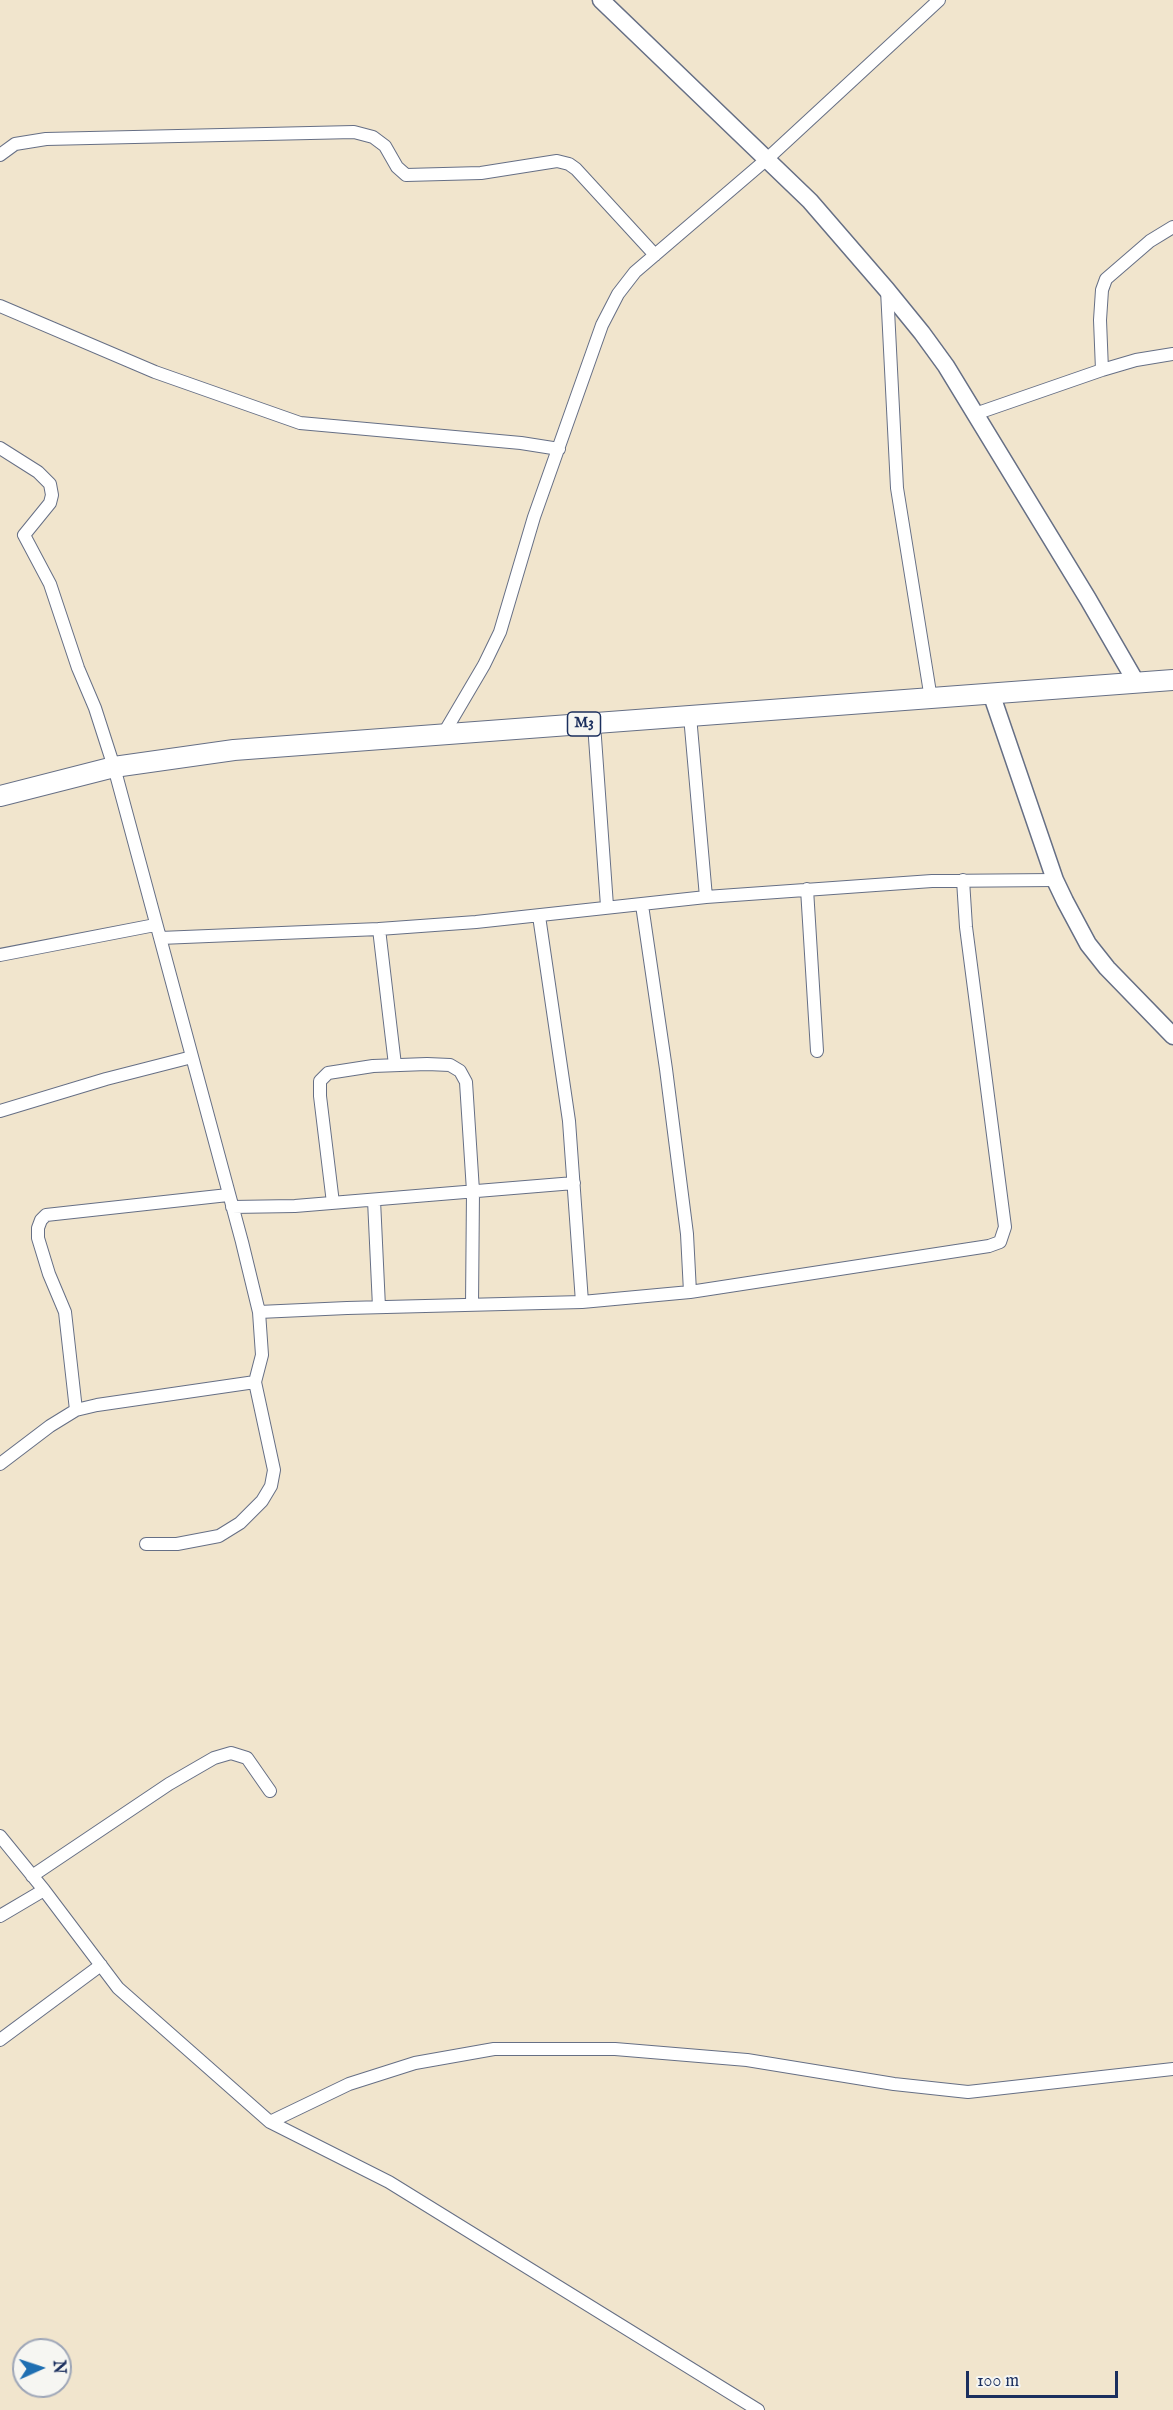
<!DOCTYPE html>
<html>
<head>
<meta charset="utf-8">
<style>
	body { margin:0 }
	#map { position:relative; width:1173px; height:2410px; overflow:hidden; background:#f1e5cd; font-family:"IM FELL English",serif }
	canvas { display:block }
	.north { position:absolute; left:12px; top:2338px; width:60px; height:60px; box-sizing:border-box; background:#f6f6f2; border:2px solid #9ea6b7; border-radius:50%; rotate:87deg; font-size:16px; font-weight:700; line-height:24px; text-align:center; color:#1b2f5e }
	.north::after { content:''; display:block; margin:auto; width:21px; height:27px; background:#1f6fb2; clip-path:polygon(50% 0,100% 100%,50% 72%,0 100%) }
	.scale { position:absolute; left:966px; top:2371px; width:152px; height:27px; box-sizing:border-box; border:3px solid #1b2f5e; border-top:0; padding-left:8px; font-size:18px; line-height:21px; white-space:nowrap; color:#1b2f5e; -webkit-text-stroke:4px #f6f6f2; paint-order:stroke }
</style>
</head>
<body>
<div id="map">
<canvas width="1173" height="2410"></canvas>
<div class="north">N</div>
<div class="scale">100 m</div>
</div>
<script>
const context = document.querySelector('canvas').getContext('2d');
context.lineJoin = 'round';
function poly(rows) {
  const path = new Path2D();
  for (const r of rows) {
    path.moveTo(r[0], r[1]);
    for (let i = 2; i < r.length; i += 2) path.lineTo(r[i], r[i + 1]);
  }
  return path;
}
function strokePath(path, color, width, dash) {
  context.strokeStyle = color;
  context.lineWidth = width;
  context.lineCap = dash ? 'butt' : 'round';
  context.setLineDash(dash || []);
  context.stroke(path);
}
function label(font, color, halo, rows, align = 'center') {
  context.font = font + ' "IM FELL English",serif';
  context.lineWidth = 4.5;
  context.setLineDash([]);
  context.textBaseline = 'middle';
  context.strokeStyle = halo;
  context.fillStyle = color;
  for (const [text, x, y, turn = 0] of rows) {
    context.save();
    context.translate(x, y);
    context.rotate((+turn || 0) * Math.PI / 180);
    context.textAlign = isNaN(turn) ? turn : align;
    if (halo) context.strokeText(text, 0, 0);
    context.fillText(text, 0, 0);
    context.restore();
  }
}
const street = poly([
	[0,155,15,144,46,139,354,132,373,137,385,146,397,167,406,175,481,173,557,161,569,164,576,169,655,255],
	[887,290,897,488,931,699],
	[0,306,155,372,300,423,521,443,559,449],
	[1102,370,1100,320,1102,290,1106,279,1150,241,1173,227],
	[975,414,1102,370,1136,360,1173,354],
	[0,448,38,472,50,484,52,495,50,503,24,535,50,584,78,668,95,708,114,767,242,1242,259,1312,262,1355,255,1382,97,1405,76,1410,50,1426,0,1464],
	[690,716,706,897],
	[594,724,607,906],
	[444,733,484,665,500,632,534,517,602,325,618,294,635,272,767,159,939,0],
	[807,889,817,1051],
	[642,905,666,1069,687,1234,690,1292],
	[539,916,569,1121,582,1302],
	[379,929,395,1065],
	[160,938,379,929,476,922,706,897,932,881,1055,880],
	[0,955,155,925],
	[0,1111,106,1079,192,1057],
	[374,1200,379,1307],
	[333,1203,320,1096,320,1081,328,1073,373,1066,427,1064,450,1065,460,1071,466,1082,473,1191,472,1305],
	[232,1207,295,1206,574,1183],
	[259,1312,347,1308,582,1302,690,1292,989,1246,1000,1242,1005,1227,966,927,963,880],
	[76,1410,65,1312,49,1274,38,1238,38,1228,41,1220,46,1215,228,1195],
	[146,1544,177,1544,219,1536,240,1523,262,1501,271,1486,274,1470,255,1382],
	[0,1836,44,1890,118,1988,270,2122,389,2182,758,2410],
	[32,1876,169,1784,214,1758,231,1753,247,1758,270,1791],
	[0,1916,44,1890],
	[0,2040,101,1965],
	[270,2122,349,2084,415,2063,494,2049,615,2049,747,2060,894,2084,968,2092,1173,2069]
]);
const secondary = poly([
	[601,0,810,201,887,290,922,333,946,366,1088,599,1136,682],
	[991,693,1055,880,1065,901,1088,944,1107,968,1173,1036]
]);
const primary = poly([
	[0,796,114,767,234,750,1173,680]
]);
strokePath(street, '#666f85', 14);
strokePath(secondary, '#666f85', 19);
strokePath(primary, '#666f85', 22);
strokePath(street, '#fff', 12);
strokePath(secondary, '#fff', 16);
strokePath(primary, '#fff', 20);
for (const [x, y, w] of [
	[584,724,33]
]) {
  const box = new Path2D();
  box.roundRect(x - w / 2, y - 12, w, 24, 4.5);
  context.fillStyle = '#f6f6f2';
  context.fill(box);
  strokePath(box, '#1b2f5e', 1.5);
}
label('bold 15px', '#1b2f5e', null, [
	["M3",584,724]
]);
</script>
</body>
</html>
